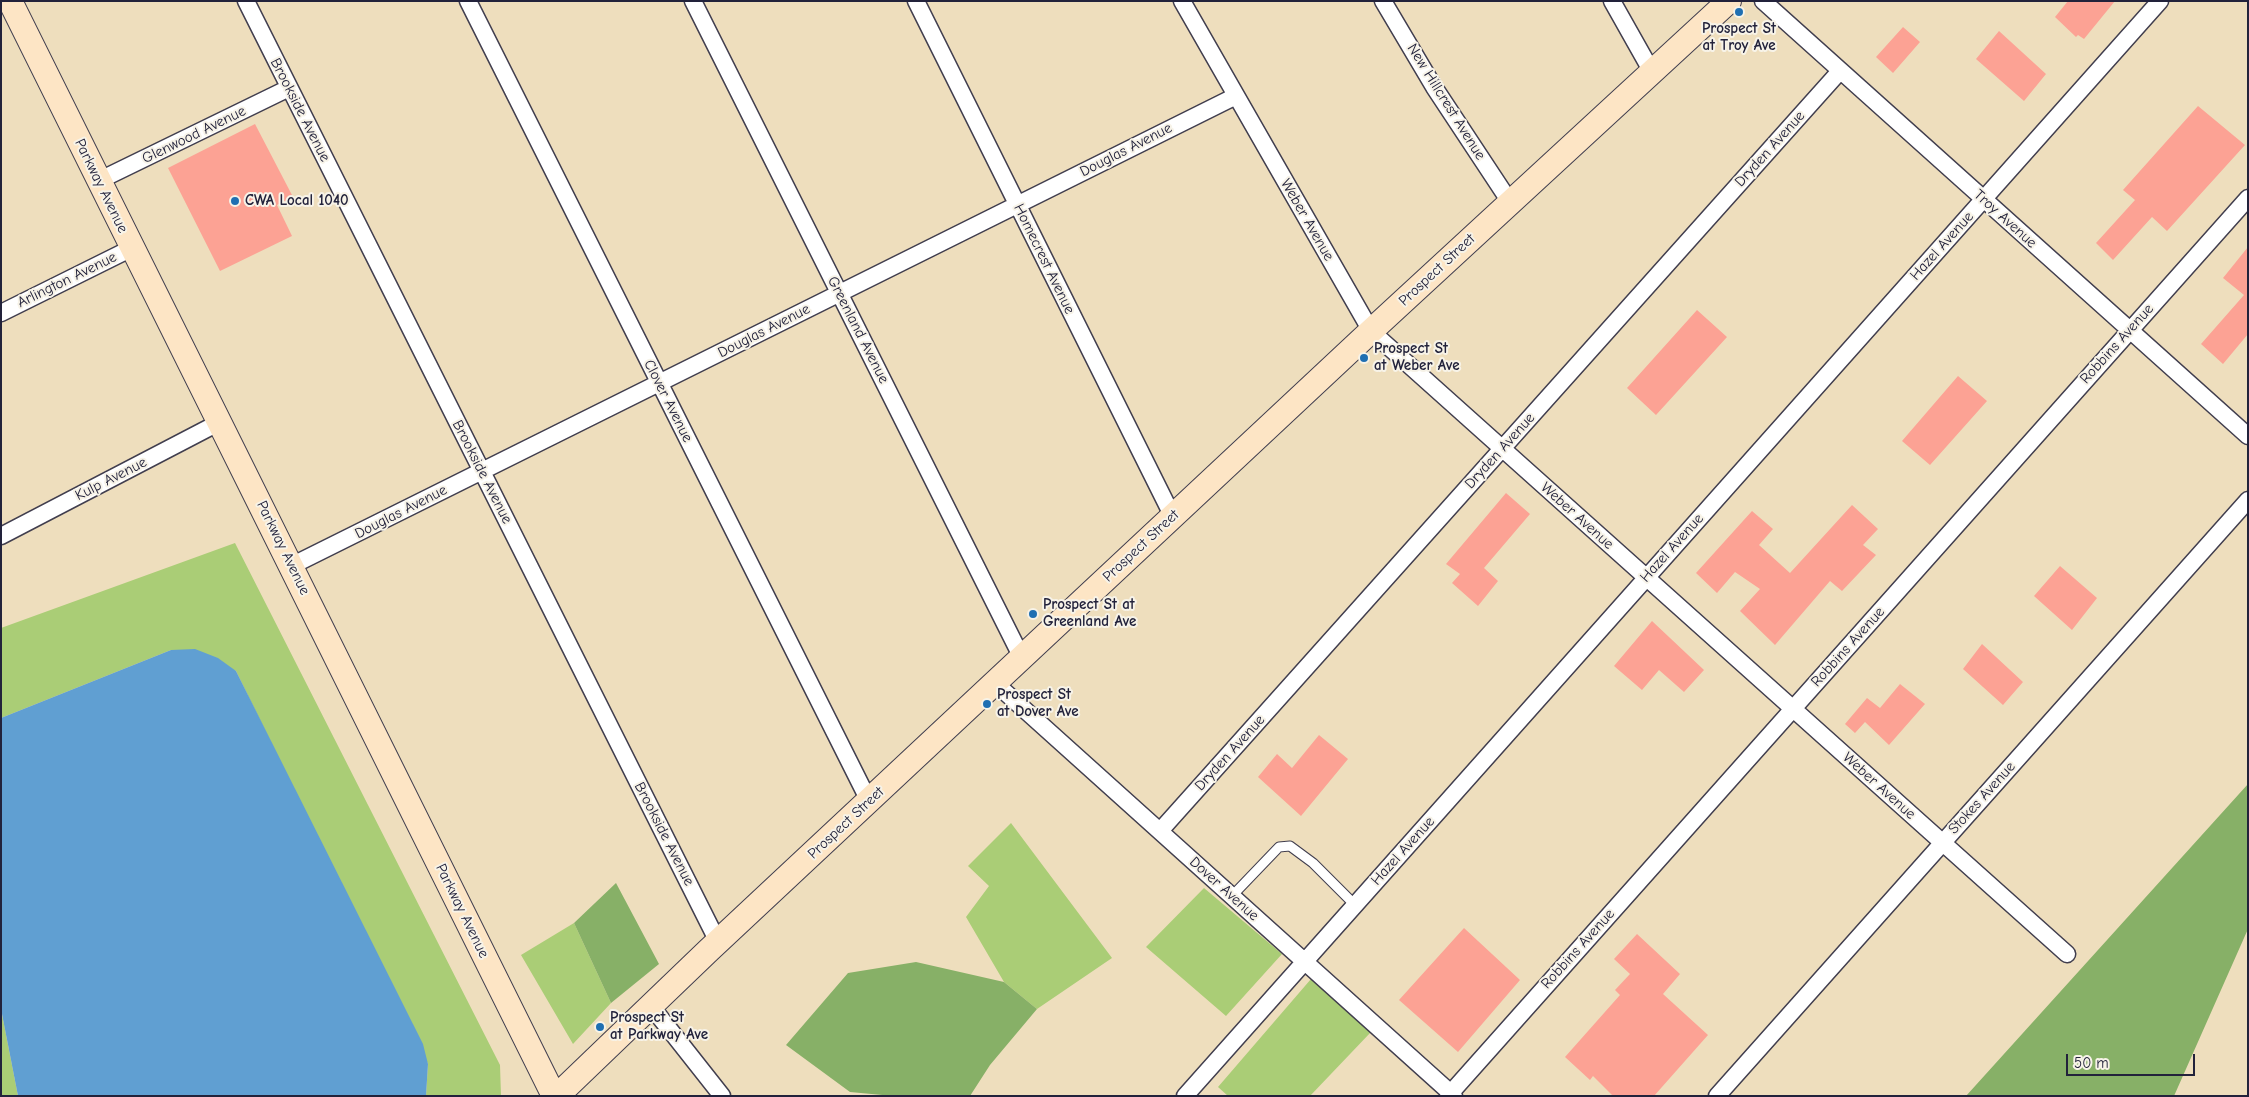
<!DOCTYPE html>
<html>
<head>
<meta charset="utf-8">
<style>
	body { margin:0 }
	#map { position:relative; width:2249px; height:1097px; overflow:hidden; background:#eedebd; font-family:"Comic Neue",sans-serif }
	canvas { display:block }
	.frame { position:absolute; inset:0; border:2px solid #22223b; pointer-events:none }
	.scale { position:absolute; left:2066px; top:1054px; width:129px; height:22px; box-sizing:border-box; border:2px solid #22223b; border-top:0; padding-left:6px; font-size:15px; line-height:18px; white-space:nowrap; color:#22223b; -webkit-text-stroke:4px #f7f3e8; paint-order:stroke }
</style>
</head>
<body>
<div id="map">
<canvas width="2249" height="1097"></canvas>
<div class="frame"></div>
<div class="scale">50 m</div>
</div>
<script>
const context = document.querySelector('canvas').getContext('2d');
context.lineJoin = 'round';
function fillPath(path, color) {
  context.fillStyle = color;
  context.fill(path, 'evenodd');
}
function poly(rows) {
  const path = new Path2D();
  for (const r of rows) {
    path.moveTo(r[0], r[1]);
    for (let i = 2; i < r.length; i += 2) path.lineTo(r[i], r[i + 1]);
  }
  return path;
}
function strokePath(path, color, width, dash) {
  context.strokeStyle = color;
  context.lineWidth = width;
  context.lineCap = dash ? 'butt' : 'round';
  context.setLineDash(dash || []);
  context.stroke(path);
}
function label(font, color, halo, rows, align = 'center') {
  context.font = font + ' "Comic Neue",sans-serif';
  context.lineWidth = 4;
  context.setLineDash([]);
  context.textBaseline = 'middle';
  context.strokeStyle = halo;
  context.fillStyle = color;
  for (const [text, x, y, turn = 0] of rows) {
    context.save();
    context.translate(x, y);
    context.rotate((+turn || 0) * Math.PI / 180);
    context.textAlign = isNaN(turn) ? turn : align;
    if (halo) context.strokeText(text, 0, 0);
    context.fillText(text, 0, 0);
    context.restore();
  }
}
fillPath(poly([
	[235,543,500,1065,501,1096,426,1096,428,1064,236,671,171,650,1,718,1,628],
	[1011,823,1112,958,1037,1009,1004,982,966,917,989,886,968,866],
	[1204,888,1282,954,1226,1016,1146,947],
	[574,923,611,1003,573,1044,521,955],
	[1311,979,1371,1032,1310,1096,1228,1096,1218,1087],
	[1,1009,18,1096,1,1096]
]), '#aacd76');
fillPath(poly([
	[2248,784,2248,929,2174,1096,1966,1096],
	[616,883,659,964,611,1003,574,923],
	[916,962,1004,982,1037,1009,990,1065,970,1096,893,1096,850,1092,786,1045,848,973]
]), '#87b067');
fillPath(poly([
	[195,649,218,658,236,671,423,1044,428,1064,426,1096,18,1096,1,1009,1,718,171,650]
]), '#609fd2');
fillPath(poly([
	[2068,1,2115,1,2084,39,2078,35,2076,37,2055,17],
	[1903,27,1920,42,1893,73,1876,57],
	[1999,31,2046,74,2024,101,1976,59],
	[2198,106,2245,145,2167,231,2152,217,2113,260,2096,243,2135,200,2123,190],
	[255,124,293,197,277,205,292,236,220,271,168,168],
	[2248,247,2248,334,2223,364,2201,344,2244,295,2223,278],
	[1697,310,1727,337,1656,415,1627,388],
	[1958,376,1987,401,1930,465,1902,441],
	[1506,493,1530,514,1484,568,1498,581,1478,606,1452,583,1460,574,1446,564],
	[1852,505,1878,529,1863,545,1876,555,1842,591,1830,581,1775,645,1740,611,1760,589,1735,572,1717,593,1696,573,1752,511,1773,529,1759,545,1790,573],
	[2060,566,2097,598,2072,630,2034,596],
	[1652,621,1704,670,1684,692,1659,670,1642,690,1614,666],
	[1982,644,2023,682,2003,705,1963,669],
	[1900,684,1925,704,1889,745,1865,722,1855,733,1845,724,1867,698,1880,708],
	[1319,735,1348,759,1301,816,1258,777,1277,754,1292,768],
	[1464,928,1520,980,1458,1052,1399,1000],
	[1637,934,1680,974,1663,994,1708,1035,1654,1096,1613,1096,1593,1076,1590,1080,1565,1057,1620,995,1615,990,1630,974,1614,959]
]), '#fca294');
const lane = poly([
	[1232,896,1279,847,1290,846,1313,863,1355,905]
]);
const street = poly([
	[246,1,718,942],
	[468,1,869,801],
	[693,1,1022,658],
	[916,1,1173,517],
	[1182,1,1371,331,2067,954],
	[1383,1,1434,87,1510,202],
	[1612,1,1652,72],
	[1763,1,2248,436],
	[98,181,289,88],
	[1,313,132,248],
	[1,536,220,422],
	[291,566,1236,96],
	[995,683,1454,1096],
	[1160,831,1840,71],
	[651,1006,722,1096],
	[1185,1096,2160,1],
	[1448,1096,2248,198],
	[1717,1096,2248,500]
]);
const secondary = poly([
	[10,1,554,1096],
	[557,1096,709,950,1371,331,1729,1]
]);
strokePath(lane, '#413e4e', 11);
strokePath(street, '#413e4e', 19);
strokePath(secondary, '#413e4e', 26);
strokePath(lane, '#fff', 9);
strokePath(street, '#fff', 16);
strokePath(secondary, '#fde5c5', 24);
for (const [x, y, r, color] of [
	[1739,12,5,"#1f6fb2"],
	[235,201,5,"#1f6fb2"],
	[1364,358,5,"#1f6fb2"],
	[1033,614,5,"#1f6fb2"],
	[987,704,5,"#1f6fb2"],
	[600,1027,5,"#1f6fb2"]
]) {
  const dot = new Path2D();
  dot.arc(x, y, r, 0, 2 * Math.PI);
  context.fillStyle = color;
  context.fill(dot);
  strokePath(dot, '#f7f3e8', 2);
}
label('bold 15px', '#22223b', '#f7f3e8', [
	["Prospect St",1739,29,"center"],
	["at Troy Ave",1739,46,"center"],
	["CWA Local 1040",245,201],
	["Prospect St",1374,349],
	["at Weber Ave",1374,366],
	["Prospect St at",1043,605],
	["Greenland Ave",1043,622],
	["Prospect St",997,695],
	["at Dover Ave",997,712],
	["Prospect St",610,1018],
	["at Parkway Ave",610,1035]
], 'left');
label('15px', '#22223b', '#f7f3e8', [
	["New Hillcrest Avenue",1446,102,58],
	["Brookside Avenue",300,110,63],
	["Glenwood Avenue",194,135,-26],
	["Dryden Avenue",1770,149,-48],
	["Douglas Avenue",1126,150,-27],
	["Parkway Avenue",101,186,64],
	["Troy Avenue",2005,219,42],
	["Weber Avenue",1307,220,60],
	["Hazel Avenue",1942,246,-48],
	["Homecrest Avenue",1044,259,64],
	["Prospect Street",1437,270,-43],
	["Arlington Avenue",67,280,-26],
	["Greenland Avenue",858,330,63],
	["Douglas Avenue",764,331,-27],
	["Robbins Avenue",2117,344,-48],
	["Clover Avenue",668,401,63],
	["Dryden Avenue",1500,451,-48],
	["Brookside Avenue",482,472,63],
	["Kulp Avenue",111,479,-27],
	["Douglas Avenue",401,512,-27],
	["Weber Avenue",1577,516,42],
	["Prospect Street",1141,546,-43],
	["Parkway Avenue",283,548,64],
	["Hazel Avenue",1672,548,-48],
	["Robbins Avenue",1848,647,-48],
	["Dryden Avenue",1230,753,-48],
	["Weber Avenue",1879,786,42],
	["Stokes Avenue",1982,798,-48],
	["Prospect Street",846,823,-43],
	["Brookside Avenue",664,834,63],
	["Hazel Avenue",1403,851,-48],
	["Dover Avenue",1224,889,42],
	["Parkway Avenue",462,911,64],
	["Robbins Avenue",1578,949,-48]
]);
</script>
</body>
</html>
